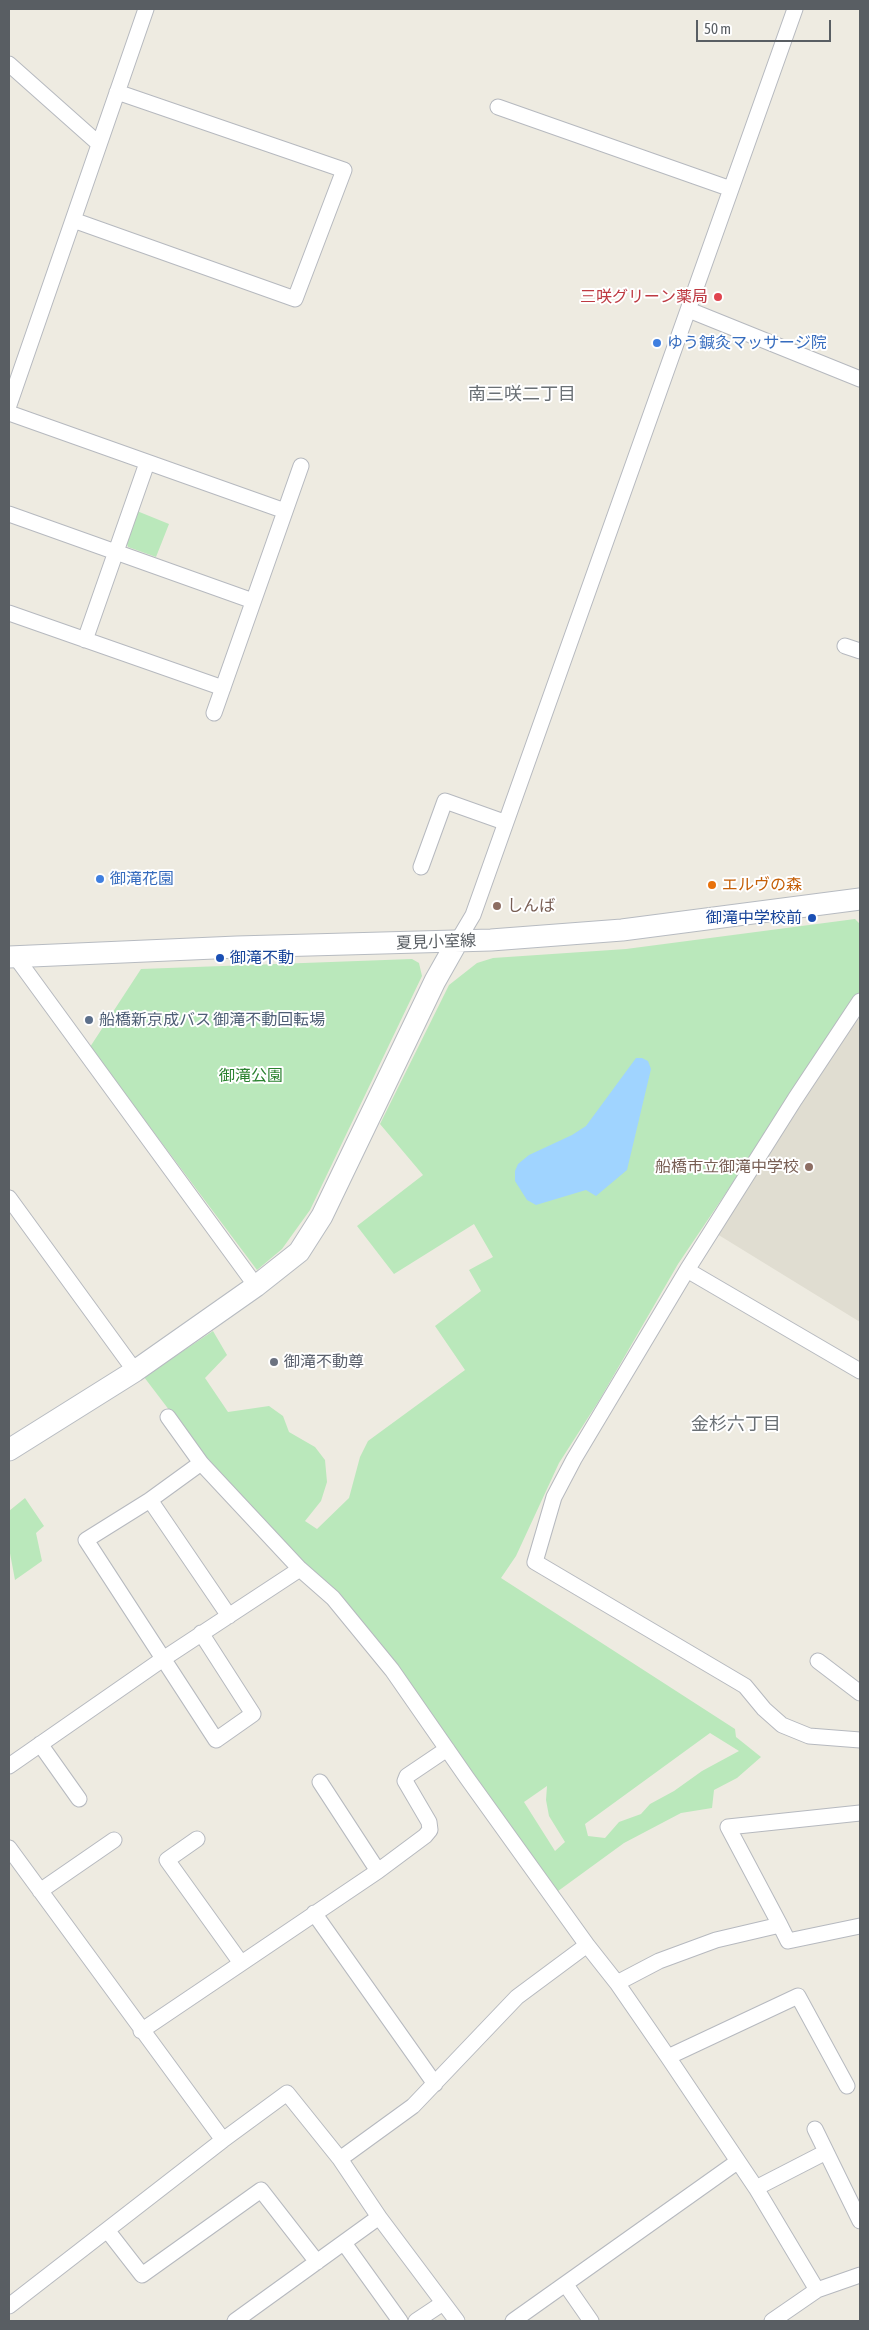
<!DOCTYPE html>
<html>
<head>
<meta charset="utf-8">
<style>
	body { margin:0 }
	#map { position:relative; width:869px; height:2330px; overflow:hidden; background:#eeebe1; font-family:"Asap Condensed",sans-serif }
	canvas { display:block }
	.frame { position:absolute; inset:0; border:10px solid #595e63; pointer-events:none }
	.scale { position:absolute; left:696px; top:20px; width:135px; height:22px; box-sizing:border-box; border:2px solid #595e63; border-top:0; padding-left:6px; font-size:15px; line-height:18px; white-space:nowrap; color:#595e63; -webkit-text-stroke:4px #fff; paint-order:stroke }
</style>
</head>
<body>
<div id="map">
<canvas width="869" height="2330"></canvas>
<div class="frame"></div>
<div class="scale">50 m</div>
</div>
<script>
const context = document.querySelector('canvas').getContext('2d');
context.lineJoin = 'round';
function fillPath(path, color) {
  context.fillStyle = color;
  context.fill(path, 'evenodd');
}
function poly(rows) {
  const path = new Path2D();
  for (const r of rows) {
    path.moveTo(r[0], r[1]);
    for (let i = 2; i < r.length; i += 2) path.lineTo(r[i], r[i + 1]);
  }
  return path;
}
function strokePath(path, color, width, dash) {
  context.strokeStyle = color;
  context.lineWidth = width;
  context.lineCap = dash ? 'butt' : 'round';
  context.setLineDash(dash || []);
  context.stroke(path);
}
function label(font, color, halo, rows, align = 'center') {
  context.font = font + ' "Asap Condensed","Noto Sans JP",sans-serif';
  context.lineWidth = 4;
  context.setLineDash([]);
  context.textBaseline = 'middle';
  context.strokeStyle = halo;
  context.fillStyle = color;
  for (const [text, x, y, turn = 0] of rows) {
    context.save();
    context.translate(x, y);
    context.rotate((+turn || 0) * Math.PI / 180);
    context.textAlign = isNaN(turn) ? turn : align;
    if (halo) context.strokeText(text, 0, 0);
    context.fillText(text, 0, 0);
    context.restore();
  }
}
fillPath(poly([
	[860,1013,860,1322,717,1234,800,1100]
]), '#e0ddd1');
fillPath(poly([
	[137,511,169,524,156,557,128,547,126,541],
	[855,919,860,924,860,994,678,1264,600,1399,559,1463,516,1556,501,1578,735,1729,736,1737,761,1757,737,1778,714,1790,712,1808,681,1813,624,1843,554,1894,471,1777,301,1565,211,1465,144,1377,213,1331,227,1355,205,1378,228,1412,269,1406,283,1416,289,1432,315,1447,325,1460,327,1482,321,1501,305,1521,317,1529,349,1498,360,1457,368,1441,465,1370,435,1326,481,1291,469,1270,493,1257,474,1224,394,1274,357,1226,423,1175,380,1124,449,985,477,963,493,958,626,949],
	[710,1733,739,1751,702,1771,674,1791,650,1804,641,1814,619,1822,605,1838,588,1836,585,1824],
	[547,1786,546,1800,549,1816,565,1842,555,1851,524,1802],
	[412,959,419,963,422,976,310,1210,282,1249,257,1270,90,1047,141,969],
	[25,1498,44,1526,36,1533,42,1561,15,1580,9,1548,9,1511]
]), '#bae8bb');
fillPath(poly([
	[636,1058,642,1058,648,1061,651,1069,627,1170,596,1196,586,1190,536,1205,527,1200,515,1181,515,1171,518,1164,529,1155,572,1135,586,1126]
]), '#a0d4ff');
const street = poly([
	[9,64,99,144],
	[498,107,731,189],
	[73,220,295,299,344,170,117,92],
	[689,310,860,379],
	[9,405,146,9],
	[9,413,285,511],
	[9,514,253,601],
	[9,613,223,688],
	[85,640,147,463],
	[845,646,860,651],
	[214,713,301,466],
	[421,867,445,801,504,822],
	[457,942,473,915,795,9],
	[15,956,256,1286],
	[860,1001,795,1099,687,1270,574,1459,554,1497,535,1562,745,1686,764,1709,782,1725,809,1736,860,1740],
	[9,1198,135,1371],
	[687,1270,860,1371],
	[168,1417,201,1463,300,1569,333,1598,392,1670,467,1778,587,1945,617,1983,668,2057,756,2188,817,2290],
	[201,1463,150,1500,86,1540,216,1740,253,1714,201,1633],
	[150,1500,229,1616],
	[818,1661,860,1693],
	[40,1744,79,1799],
	[9,1766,163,1659,300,1569],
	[320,1782,378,1871],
	[197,1839,167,1860,241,1963],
	[9,1848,223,2140],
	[40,1891,114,1840],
	[314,1913,435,2084],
	[780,1925,728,1827,860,1813],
	[617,1983,659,1961,716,1940,780,1925,788,1941,860,1926],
	[141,2031,378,1871,425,1836,430,1830,429,1822,405,1781,407,1776,447,1749],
	[668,2057,798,1996,847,2086],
	[815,2129,860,2221],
	[340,2159,413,2106,517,1997,587,1945],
	[756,2188,826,2152],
	[107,2230,142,2275,261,2190,317,2262],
	[344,2243,400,2321],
	[566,2285,591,2321],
	[9,2306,223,2140,287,2093,340,2159,379,2217,457,2321],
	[235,2321,379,2217],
	[416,2321,443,2303],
	[513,2321,737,2162],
	[772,2321,817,2290,860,2275]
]);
const secondary = poly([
	[9,957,237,947,491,940,622,930,860,899],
	[9,1450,135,1371,256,1286,299,1252,322,1216,435,981,457,942]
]);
strokePath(street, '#b6b9bf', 17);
strokePath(secondary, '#b7bbc1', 23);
strokePath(street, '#fff', 15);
strokePath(secondary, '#fff', 21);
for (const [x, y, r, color] of [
	[718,297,5,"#e0444e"],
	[657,343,5,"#3f7fe0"],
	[100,879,5,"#3f7fe0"],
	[712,885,5,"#e8710a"],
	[497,906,5,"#8d6e63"],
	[812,918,5,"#1a4fb4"],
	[220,958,5,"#1a4fb4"],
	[89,1020,5,"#5c6f8a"],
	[809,1167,5,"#8d6e63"],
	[274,1362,5,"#6b7280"]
]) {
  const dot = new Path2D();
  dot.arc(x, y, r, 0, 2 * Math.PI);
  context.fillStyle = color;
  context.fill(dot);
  strokePath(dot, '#fff', 2);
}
label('16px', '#be3a42', '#fff', [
	["三咲グリーン薬局",708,297]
], 'right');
label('16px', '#366cbe', '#fff', [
	["ゆう鍼灸マッサージ院",667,343],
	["御滝花園",110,879]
], 'left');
label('16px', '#c56008', '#fff', [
	["エルヴの森",722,885]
], 'left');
label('16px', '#785e54', '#fff', [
	["しんば",507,906],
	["船橋市立御滝中学校",799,1167,"right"]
], 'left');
label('16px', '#164399', '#fff', [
	["御滝中学校前",802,918],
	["御滝不動",230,958,"left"]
], 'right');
label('16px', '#595e63', '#fff', [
	["夏見小室線",436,942,-2]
]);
label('16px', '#4e5e75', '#fff', [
	["船橋新京成バス 御滝不動回転場",99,1020]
], 'left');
label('16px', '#2b8230', '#fff', [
	["御滝公園",251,1076]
]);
label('16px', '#5b616d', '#fff', [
	["御滝不動尊",284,1362]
], 'left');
label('18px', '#6a7075', '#fff', [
	["南三咲二丁目",522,394],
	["金杉六丁目",736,1424]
]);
</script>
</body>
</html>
